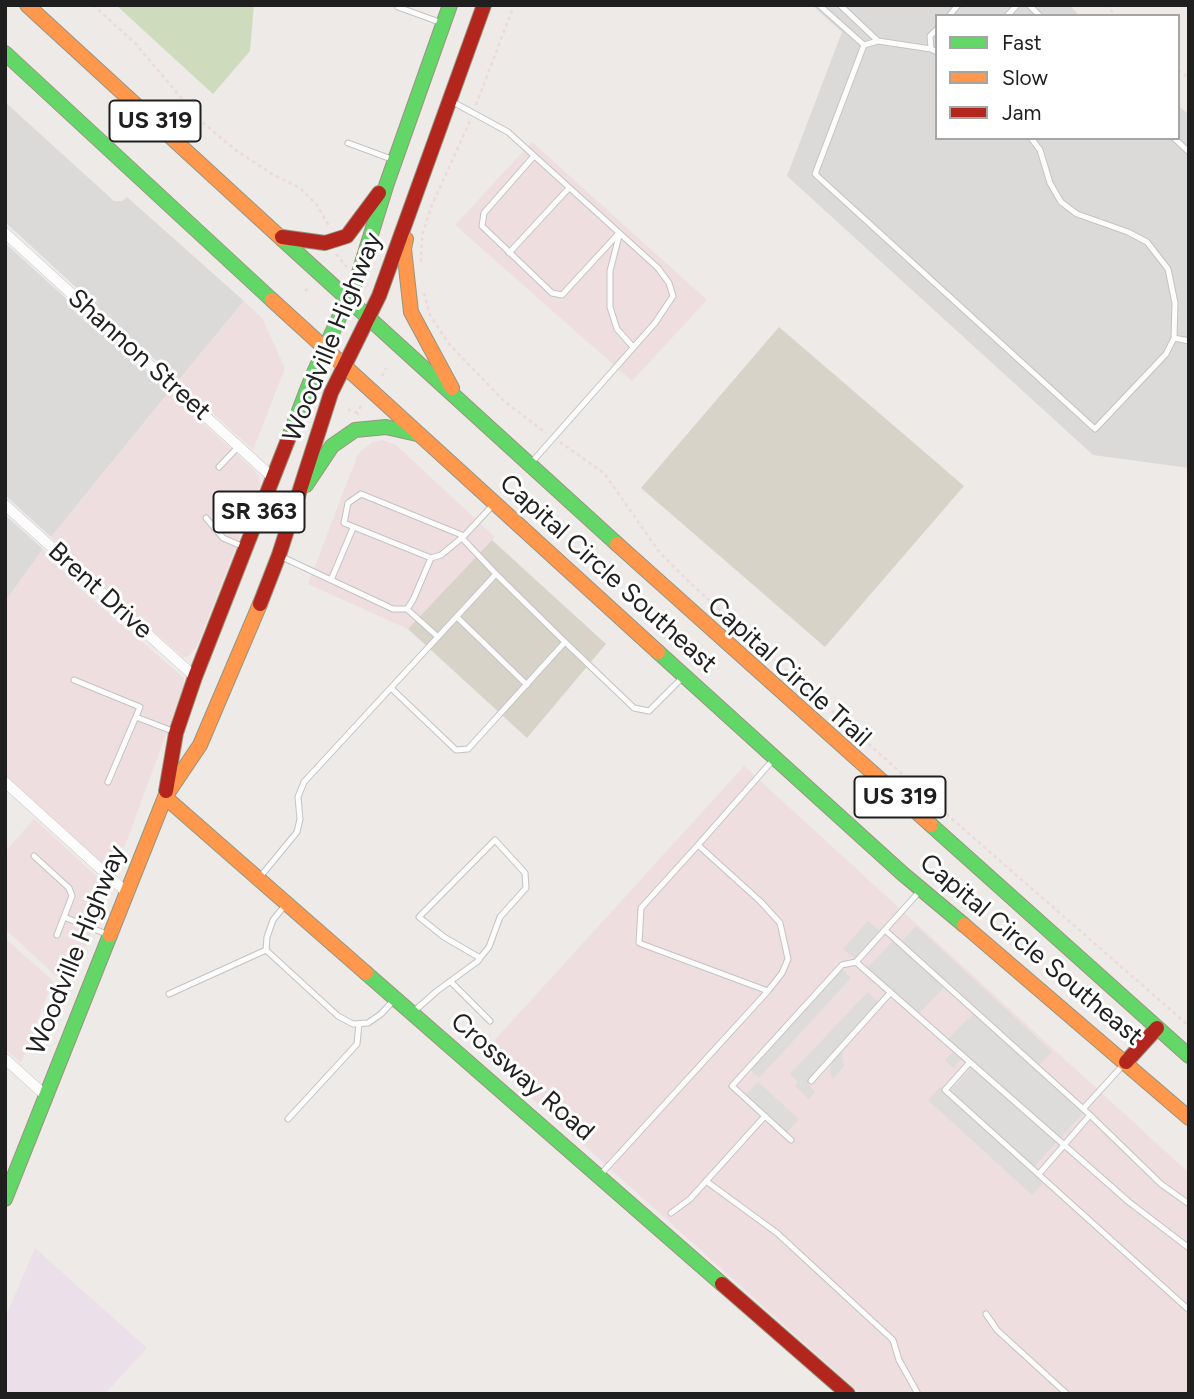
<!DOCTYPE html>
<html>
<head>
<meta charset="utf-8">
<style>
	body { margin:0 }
	#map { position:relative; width:1194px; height:1399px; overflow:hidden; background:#edeae8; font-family:Figtree,sans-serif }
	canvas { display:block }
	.frame { position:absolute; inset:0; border:7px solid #1f1f1f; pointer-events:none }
	.legend { position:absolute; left:935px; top:14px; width:245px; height:126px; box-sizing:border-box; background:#fff; border:2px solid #a5a5a5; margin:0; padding:9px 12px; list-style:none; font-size:21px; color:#1f1f1f }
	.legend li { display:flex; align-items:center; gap:14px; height:35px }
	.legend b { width:35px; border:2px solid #a5a5a5 }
</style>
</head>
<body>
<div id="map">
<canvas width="1194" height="1399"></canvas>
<div class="frame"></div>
<ul class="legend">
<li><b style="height:9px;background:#63d668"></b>Fast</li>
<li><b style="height:9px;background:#ff974d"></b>Slow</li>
<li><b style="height:9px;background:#b3261e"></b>Jam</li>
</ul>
</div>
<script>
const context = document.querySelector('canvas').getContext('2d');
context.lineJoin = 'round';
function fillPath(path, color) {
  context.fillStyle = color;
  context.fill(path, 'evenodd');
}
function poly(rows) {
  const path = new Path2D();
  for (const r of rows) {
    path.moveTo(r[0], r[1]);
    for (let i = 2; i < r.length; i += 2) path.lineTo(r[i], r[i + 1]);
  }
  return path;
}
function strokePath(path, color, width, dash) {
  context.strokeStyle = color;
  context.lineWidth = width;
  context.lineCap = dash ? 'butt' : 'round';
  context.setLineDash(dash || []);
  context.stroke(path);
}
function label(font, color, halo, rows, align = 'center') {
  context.font = font + ' Figtree,sans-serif';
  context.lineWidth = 6;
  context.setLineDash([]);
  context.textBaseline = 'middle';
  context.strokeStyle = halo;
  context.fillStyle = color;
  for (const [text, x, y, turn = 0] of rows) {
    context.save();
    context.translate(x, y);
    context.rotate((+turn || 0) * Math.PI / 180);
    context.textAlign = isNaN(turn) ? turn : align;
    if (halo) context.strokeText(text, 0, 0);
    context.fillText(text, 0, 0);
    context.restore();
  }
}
fillPath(poly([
	[812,5,1069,5,1080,16,937,16,937,138,1178,138,1178,105,1189,115,1189,468,1093,455,787,176,842,32],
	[5,102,114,201,122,201,127,197,244,301,178,381,5,222],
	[5,243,169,392,51,537,5,495],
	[5,515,43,549,5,602]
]), '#dcdad9');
fillPath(poly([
	[532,142,707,300,632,381,455,225],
	[244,301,262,318,285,368,253,450,178,381],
	[169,392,254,470,259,476,260,485,197,646,189,656,183,657,94,579,51,537],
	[383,440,396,445,495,537,408,629,308,584,358,454,372,442],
	[43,549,77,586,184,678,184,686,123,851,117,860,109,862,98,861,5,776,5,602],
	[744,766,1189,1173,1189,1394,861,1394,482,1054],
	[34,819,105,884,107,890,70,989,5,929,5,852],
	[5,938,53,981,21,1063,5,1049]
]), '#efdee0');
fillPath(poly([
	[35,1248,147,1348,105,1394,5,1394,5,1318]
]), '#ebe0e9');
fillPath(poly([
	[779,327,964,486,825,647,641,488],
	[492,540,606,644,527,738,408,629]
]), '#d7d3c9');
fillPath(poly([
	[116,5,254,5,250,51,213,94]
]), '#cedcbd');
fillPath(poly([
	[868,921,882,933,857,961,843,949],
	[916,926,1052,1052,1037,1067,1085,1111,1033,1168,1046,1180,1032,1195,928,1100,940,1087,948,1093,973,1066,963,1057,953,1068,945,1060,955,1050,946,1041,975,1012,946,985,917,1016,865,970,895,939,900,943],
	[840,967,851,978,759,1078,748,1068],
	[868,992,880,1004,841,1048,844,1066,832,1080,829,1061,808,1084,815,1092,809,1099,795,1086,798,1082,790,1074],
	[758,1082,799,1119,785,1135,744,1097]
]), '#dddcdb');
const lane = poly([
	[819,5,864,45],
	[840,5,878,41],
	[1029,5,1040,16],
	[398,7,442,23],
	[949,16,958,5],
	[1007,16,1017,5],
	[864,45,815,174,1095,429,1166,354,1174,338,1175,303,1168,269,1147,242,1128,232,1077,214,1061,202,1050,183,1040,150,1031,138],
	[864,45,878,41,931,49,937,52],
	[931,49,930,36,937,29],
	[451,101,508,132,658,268,669,283,673,296,655,323,532,462],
	[1174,138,1189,152],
	[348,143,394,160],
	[534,156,484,213,482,226,552,293,562,295,619,233],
	[619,236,610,271,610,307,617,329,633,347],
	[509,253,569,188],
	[1174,338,1189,341],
	[219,467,238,447],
	[206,518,223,538,244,547],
	[464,536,361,494,348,503,344,523,431,558,441,555,464,536,492,506],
	[282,557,393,609,407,609,413,600,431,558],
	[331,580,353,528],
	[407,609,438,637],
	[457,617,527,685],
	[565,642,634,708,649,711,682,678],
	[74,680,140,707,108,782],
	[391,688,456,750,468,749,565,642,496,574],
	[136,717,175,732],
	[698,845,761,902,780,923,788,959,782,973,768,991,639,943,641,908,698,845,773,760],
	[34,856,69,888,72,896,57,935],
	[260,877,297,832,300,819,298,797,304,782,496,574,462,538],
	[64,917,109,935],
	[885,930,1090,1115,1161,1184,1189,1204],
	[266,950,338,1016,353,1024,368,1023,381,1014,394,1000],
	[266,950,267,937,273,920,286,904],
	[856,962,1129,1202,1189,1248],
	[451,982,490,1021],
	[169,994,266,950],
	[412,1013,437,991,478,961,480,958,489,947,500,917,526,888,525,873,495,840,419,917,444,937,480,958],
	[970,1062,945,1090,1189,1310],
	[811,1081,891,992],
	[1083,1109,1124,1064],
	[288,1119,357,1044,359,1024],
	[791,1140,732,1086,842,965,856,962,919,892],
	[601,1174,768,991],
	[1039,1174,1090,1115],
	[706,1181,777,1233,893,1340,899,1360,918,1394],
	[671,1213,690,1199,765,1116],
	[986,1314,997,1330,1067,1394]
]);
const street = poly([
	[5,233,272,477],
	[5,505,195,677],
	[5,782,126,892],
	[5,1059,45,1095]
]);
const fast = poly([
	[5,53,272,300],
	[282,239,617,544],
	[289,437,312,377,358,276,387,183,450,5],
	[306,485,332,446,355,430,386,427,417,434],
	[658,652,903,874,964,925],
	[931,825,1189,1056],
	[366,973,722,1284],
	[5,1199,110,935]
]);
const slow = poly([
	[27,5,282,239],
	[406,239,404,249,411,312,452,388],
	[272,300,658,652],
	[617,544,931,825],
	[165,797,366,973],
	[964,925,1189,1118],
	[110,935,165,797,200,745,260,604]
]);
const jam = poly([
	[282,237,325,243,347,236,379,193],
	[260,604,279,555,331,393,379,296,484,5],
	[166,791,176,733,195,677,289,437],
	[1126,1062,1157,1028],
	[722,1284,848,1394]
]);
strokePath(lane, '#c4c3c2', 7);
strokePath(street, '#c4c3c2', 11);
strokePath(fast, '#98957f', 16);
strokePath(slow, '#98957f', 16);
strokePath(jam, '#98957f', 16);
strokePath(poly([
	[93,5,135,43,200,120,234,149,272,174,300,188,317,205,329,226],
	[1105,5,1117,16],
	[1178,70,1189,78],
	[476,105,514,5],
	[336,254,347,267],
	[421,262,422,236,431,207,470,121],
	[305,291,310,286],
	[424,293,430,315,449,344,504,401,546,433],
	[382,376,386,368],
	[348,409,352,412,357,412],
	[358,415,357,412,361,406],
	[560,442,604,473,660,553,689,582,951,818,1189,1026]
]), '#ecd9db', 2.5, [3.5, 3.5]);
strokePath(lane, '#fcfcfc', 5);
strokePath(street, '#fcfcfc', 10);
strokePath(fast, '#63d668', 14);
strokePath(slow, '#ff974d', 14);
strokePath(jam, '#b3261e', 14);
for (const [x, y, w] of [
	[155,121,91],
	[259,512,91],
	[900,797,91]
]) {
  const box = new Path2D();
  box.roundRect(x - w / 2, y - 20.5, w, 41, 5);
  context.fillStyle = '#fff';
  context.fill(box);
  strokePath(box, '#1f1f1f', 2);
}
label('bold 24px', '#1f1f1f', null, [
	["US 319",155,121],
	["SR 363",259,512],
	["US 319",900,797]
]);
label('26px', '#1f1f1f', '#fff', [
	["Woodville Highway",333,337,-68],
	["Shannon Street",139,355,42],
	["Capital Circle Southeast",608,574,42],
	["Brent Drive",100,591,42],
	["Capital Circle Trail",789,672,42],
	["Woodville Highway",77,950,-68],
	["Capital Circle Southeast",1031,950,40],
	["Crossway Road",522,1077,41]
]);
</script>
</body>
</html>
